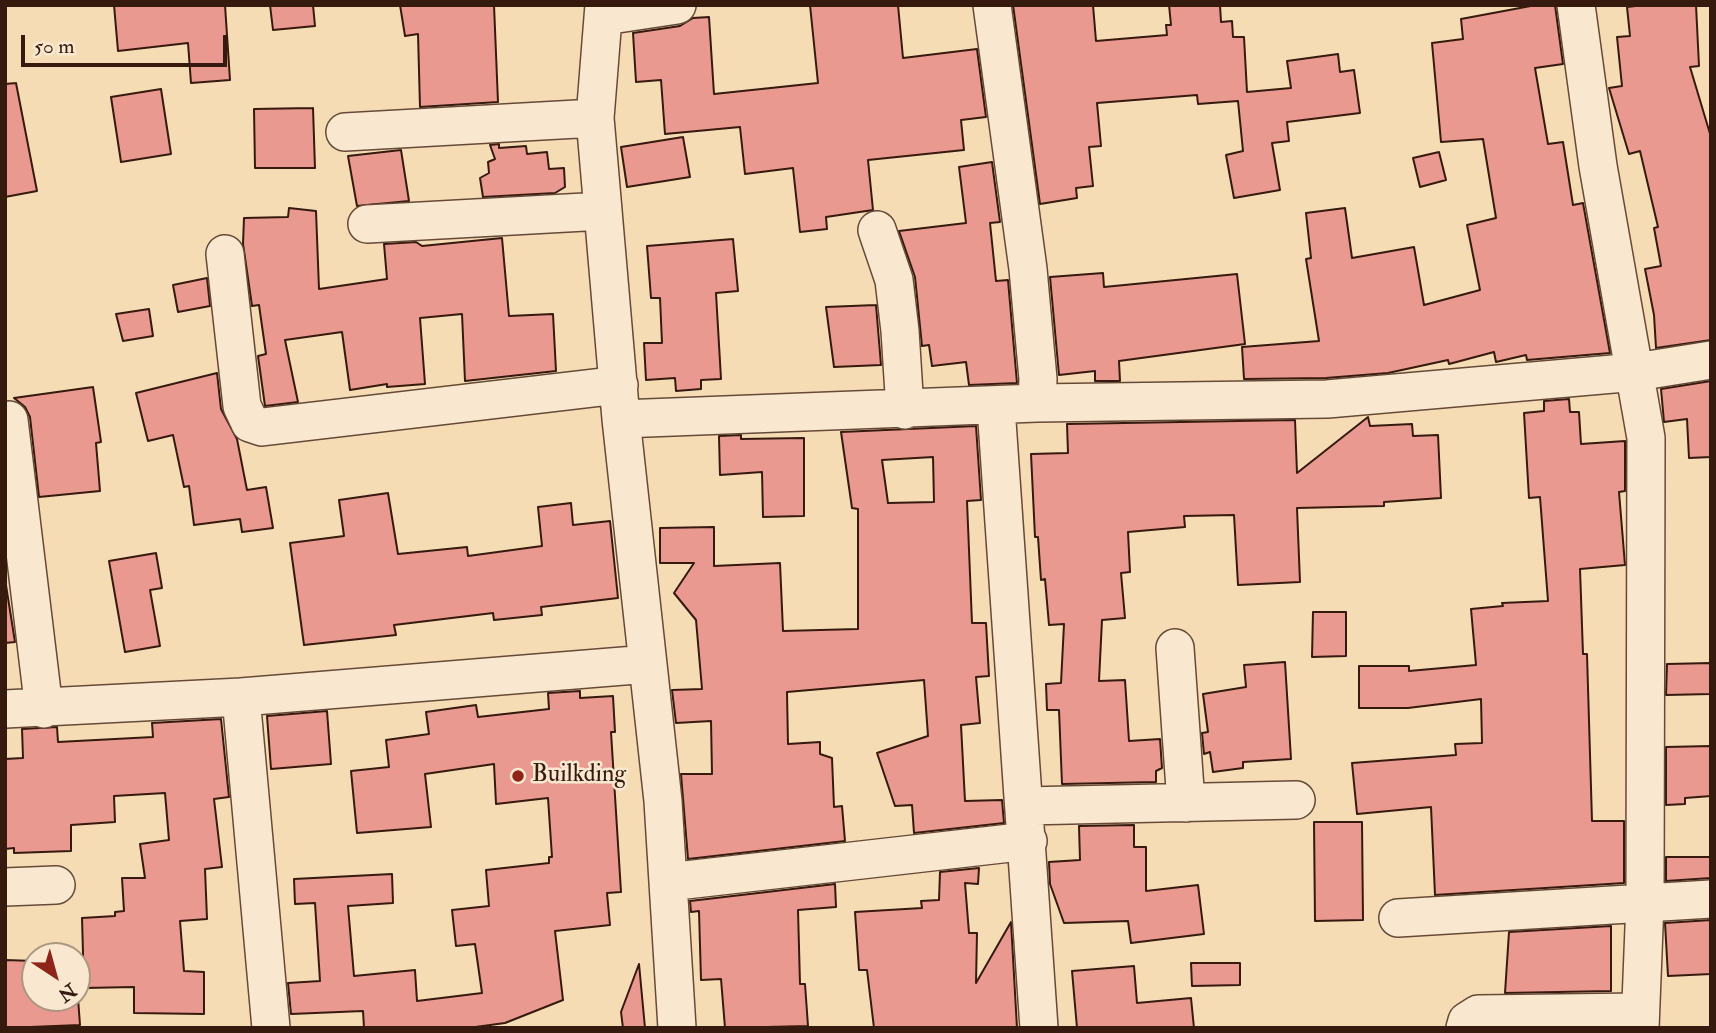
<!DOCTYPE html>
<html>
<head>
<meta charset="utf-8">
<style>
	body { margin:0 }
	#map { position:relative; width:1716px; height:1033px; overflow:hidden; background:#f6dcb5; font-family:"IM FELL Double Pica",serif }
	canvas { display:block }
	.frame { position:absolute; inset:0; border:7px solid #361a0e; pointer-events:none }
	.north { position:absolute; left:21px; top:942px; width:70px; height:70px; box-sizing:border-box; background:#f9e8cf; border:2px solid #ab9682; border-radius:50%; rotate:144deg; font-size:19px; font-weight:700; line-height:28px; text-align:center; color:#361a0e }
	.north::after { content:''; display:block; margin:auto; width:24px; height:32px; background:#8f2418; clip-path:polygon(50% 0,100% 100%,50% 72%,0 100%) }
	.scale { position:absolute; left:21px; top:35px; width:206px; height:32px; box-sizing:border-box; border:4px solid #361a0e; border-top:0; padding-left:9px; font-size:21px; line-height:24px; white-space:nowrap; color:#361a0e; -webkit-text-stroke:5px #f9e8cf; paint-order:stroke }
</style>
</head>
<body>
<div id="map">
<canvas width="1716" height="1033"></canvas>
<div class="frame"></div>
<div class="north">N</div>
<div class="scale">50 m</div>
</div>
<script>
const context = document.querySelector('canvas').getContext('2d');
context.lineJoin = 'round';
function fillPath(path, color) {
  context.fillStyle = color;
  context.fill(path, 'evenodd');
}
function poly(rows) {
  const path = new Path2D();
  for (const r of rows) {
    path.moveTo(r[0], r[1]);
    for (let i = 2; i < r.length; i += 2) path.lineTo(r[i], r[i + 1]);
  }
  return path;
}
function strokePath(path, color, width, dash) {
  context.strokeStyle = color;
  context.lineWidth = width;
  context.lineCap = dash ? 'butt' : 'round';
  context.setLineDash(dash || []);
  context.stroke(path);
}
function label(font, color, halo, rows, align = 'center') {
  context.font = font + ' "IM FELL Double Pica",serif';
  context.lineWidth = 5;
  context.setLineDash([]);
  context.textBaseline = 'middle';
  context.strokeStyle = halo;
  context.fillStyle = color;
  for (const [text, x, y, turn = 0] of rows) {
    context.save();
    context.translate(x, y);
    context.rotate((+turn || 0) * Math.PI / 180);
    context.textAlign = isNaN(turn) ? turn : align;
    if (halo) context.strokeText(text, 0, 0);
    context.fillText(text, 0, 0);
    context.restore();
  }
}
const building = poly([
	[114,5,225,5,230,80,191,83,188,43,118,51,114,5],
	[270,5,313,5,315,26,273,30,270,5],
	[400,5,494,5,498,102,420,107,418,34,405,36,400,5],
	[810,5,898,5,903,58,977,49,986,117,961,120,964,150,868,160,873,210,826,217,827,229,800,232,793,168,745,174,740,127,665,134,661,80,636,82,633,33,680,26,693,18,709,17,714,94,818,83,810,5],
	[1013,5,1093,5,1096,41,1167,35,1166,25,1171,25,1169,5,1220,5,1221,22,1232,21,1233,37,1244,37,1247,92,1291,88,1287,61,1338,54,1340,72,1354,70,1360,113,1287,122,1289,141,1272,143,1280,190,1234,198,1226,155,1243,151,1238,101,1198,104,1197,95,1097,103,1101,146,1089,147,1093,186,1076,188,1077,198,1040,204,1013,5],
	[1536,5,1555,5,1563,64,1535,68,1548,144,1563,142,1573,205,1583,203,1610,353,1527,360,1526,355,1496,362,1494,352,1449,364,1448,360,1388,373,1326,378,1244,379,1242,347,1319,341,1306,259,1311,258,1306,213,1345,208,1352,258,1414,247,1424,305,1480,290,1467,225,1496,218,1483,139,1441,142,1432,43,1463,39,1461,19,1536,5],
	[1644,5,1696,5,1699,66,1690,67,1711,137,1711,340,1656,348,1654,315,1645,269,1661,266,1654,228,1658,227,1640,151,1629,154,1609,88,1622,86,1617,37,1630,36,1627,7,1644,5],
	[16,83,37,191,5,197,5,84,16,83],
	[161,89,171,154,121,162,111,97,161,89],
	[313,108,315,168,255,168,254,109,313,108],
	[683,137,690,177,627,187,621,147,683,137],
	[499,144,499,148,526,146,527,154,547,152,549,169,564,168,565,187,555,193,483,197,480,178,489,173,488,162,495,159,490,145,499,144],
	[401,150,409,201,357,206,348,156,401,150],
	[1439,152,1446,180,1420,187,1413,158,1439,152],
	[992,162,1000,222,990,223,996,281,1008,280,1017,383,969,385,966,362,932,366,929,345,922,346,915,277,899,231,966,223,959,167,992,162],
	[289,208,316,211,319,289,387,279,384,244,416,242,422,246,502,238,509,316,553,314,556,371,465,381,462,314,420,318,425,384,387,387,387,384,350,390,342,332,285,340,298,402,265,406,258,356,266,354,259,305,252,306,251,299,243,244,244,218,288,217,289,208],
	[733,239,738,291,716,293,721,379,701,380,701,389,676,391,675,378,646,380,644,343,662,343,660,298,651,298,647,246,733,239],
	[1103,273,1104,287,1237,274,1245,344,1119,361,1120,381,1095,381,1095,371,1059,375,1050,277,1103,273],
	[207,278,210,306,178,312,173,285,207,278],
	[876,305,881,365,834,367,826,307,876,305],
	[149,309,153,336,123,341,116,314,149,309],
	[217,373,221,409,237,439,247,490,266,487,273,528,242,532,240,519,194,525,189,486,184,487,173,435,148,441,136,393,217,373],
	[1711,381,1711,457,1689,458,1687,419,1664,422,1661,389,1711,381],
	[93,387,101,442,96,443,100,491,39,497,30,417,25,407,14,398,93,387],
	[1569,399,1570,412,1579,412,1581,444,1625,441,1625,491,1619,492,1625,565,1580,569,1583,654,1587,654,1592,821,1624,821,1624,883,1435,895,1431,807,1357,814,1352,763,1456,755,1455,744,1482,743,1481,699,1408,708,1359,708,1359,666,1409,666,1409,671,1476,665,1471,609,1503,606,1502,603,1548,601,1540,497,1529,498,1524,413,1544,411,1544,401,1569,399],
	[1368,417,1370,426,1412,424,1413,436,1438,435,1441,498,1384,502,1384,506,1297,508,1300,582,1238,585,1234,515,1184,516,1185,527,1128,532,1130,572,1121,573,1125,618,1102,620,1099,681,1125,680,1129,741,1160,739,1162,768,1156,771,1156,782,1062,784,1059,710,1047,710,1046,684,1061,683,1064,624,1049,625,1045,579,1041,580,1038,537,1035,537,1031,454,1068,453,1067,424,1295,420,1297,473,1368,417],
	[976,426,981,500,967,501,972,623,986,623,989,676,976,677,980,723,961,725,965,801,1002,800,1004,823,914,833,912,805,895,806,877,753,928,736,924,680,787,692,788,744,820,742,820,754,832,758,834,807,842,806,845,841,688,859,681,774,712,774,711,721,676,723,672,690,702,689,696,620,674,593,694,563,660,563,660,528,714,527,714,566,780,563,783,631,858,629,858,509,852,508,841,432,976,426],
	[933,457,934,502,888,503,882,460,933,457],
	[741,435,741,439,804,438,804,516,763,517,762,472,720,475,719,436,741,435],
	[388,493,398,554,467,547,468,556,542,546,538,507,571,503,573,525,610,521,618,598,541,607,542,615,494,620,493,613,394,625,396,635,304,645,290,543,344,536,339,500,388,493],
	[156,553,162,588,150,590,160,646,125,652,109,561,156,553],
	[5,579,15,642,5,643,5,579],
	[1313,612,1346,612,1346,656,1312,657,1313,612],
	[1285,662,1291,759,1243,762,1243,768,1213,772,1210,752,1204,754,1202,733,1208,732,1203,694,1246,687,1244,665,1285,662],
	[1711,663,1711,694,1666,695,1667,664,1711,663],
	[580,691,580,698,613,696,615,732,611,732,621,892,607,893,610,925,555,931,563,1000,505,1023,468,1028,364,1028,363,1011,291,1014,288,983,320,981,315,903,295,904,294,879,392,874,393,903,348,906,354,976,415,970,417,1001,482,993,475,944,456,946,452,910,489,906,486,870,549,863,549,857,552,857,548,798,496,804,494,764,425,774,431,827,357,833,351,771,389,767,386,740,429,734,426,712,476,705,478,717,549,709,548,693,580,691],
	[327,711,331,764,271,769,267,716,327,711],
	[221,719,229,797,214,799,222,867,205,869,207,919,180,921,184,971,204,972,204,1014,134,1013,134,987,84,988,82,918,115,916,115,912,124,911,122,878,145,878,140,844,169,840,165,793,114,796,115,822,71,825,71,851,14,853,14,848,5,849,5,759,23,758,22,729,57,727,58,742,153,737,152,723,221,719],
	[1711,746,1711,796,1685,798,1685,804,1666,805,1666,747,1711,746],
	[1314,822,1362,822,1363,920,1315,921,1314,822],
	[1134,825,1134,847,1146,847,1146,891,1198,885,1204,934,1131,943,1128,921,1064,923,1050,884,1049,862,1080,860,1079,826,1134,825],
	[1666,857,1711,857,1711,878,1666,881,1666,857],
	[979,868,978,884,965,883,969,933,977,933,976,983,1011,922,1017,1028,874,1028,867,970,859,970,855,912,922,908,921,901,939,900,940,872,979,868],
	[835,884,836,907,798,910,800,984,805,984,808,1026,725,1028,721,979,701,980,699,911,691,912,690,901,835,884],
	[1711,920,1711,974,1668,976,1665,923,1711,920],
	[1611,926,1611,991,1505,993,1509,932,1611,926],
	[5,960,35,961,35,998,78,998,80,1025,5,1028,5,960],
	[1191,963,1240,963,1240,985,1192,986,1191,963],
	[639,964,645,1028,623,1028,621,1012,639,964],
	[1134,966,1137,1003,1191,998,1194,1028,1077,1028,1072,971,1134,966]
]);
fillPath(building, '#e9998f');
strokePath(building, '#361a0e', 2);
const minor = poly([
	[604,5,595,118,621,419,663,801,677,1028],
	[992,5,1028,269,1038,379,1037,403],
	[1576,5,1598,166,1646,438,1645,902,1640,1028],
	[604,16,677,5],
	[345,132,595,118],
	[367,224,603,211],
	[877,230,894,280,900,331,905,410],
	[225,254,242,406,250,423,262,427,619,385],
	[996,407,1039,1028],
	[621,419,1037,403,1327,399,1636,372,1711,360],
	[9,420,44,709],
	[1175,648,1186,803],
	[241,697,271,1028],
	[5,709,241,697,648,664],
	[1025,806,1296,800],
	[668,882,1028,841],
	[5,887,56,885],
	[1398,918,1711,899],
	[1465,1028,1467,1021,1478,1014,1640,1012]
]);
strokePath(minor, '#664a38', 40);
strokePath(minor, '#f9e8cf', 37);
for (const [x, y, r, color] of [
	[518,776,7,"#8f2418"]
]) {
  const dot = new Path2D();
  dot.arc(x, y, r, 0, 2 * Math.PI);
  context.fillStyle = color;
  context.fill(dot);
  strokePath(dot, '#f9e8cf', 2.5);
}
label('24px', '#361a0e', '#f9e8cf', [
	["Builkding",532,776]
], 'left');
</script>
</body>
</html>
